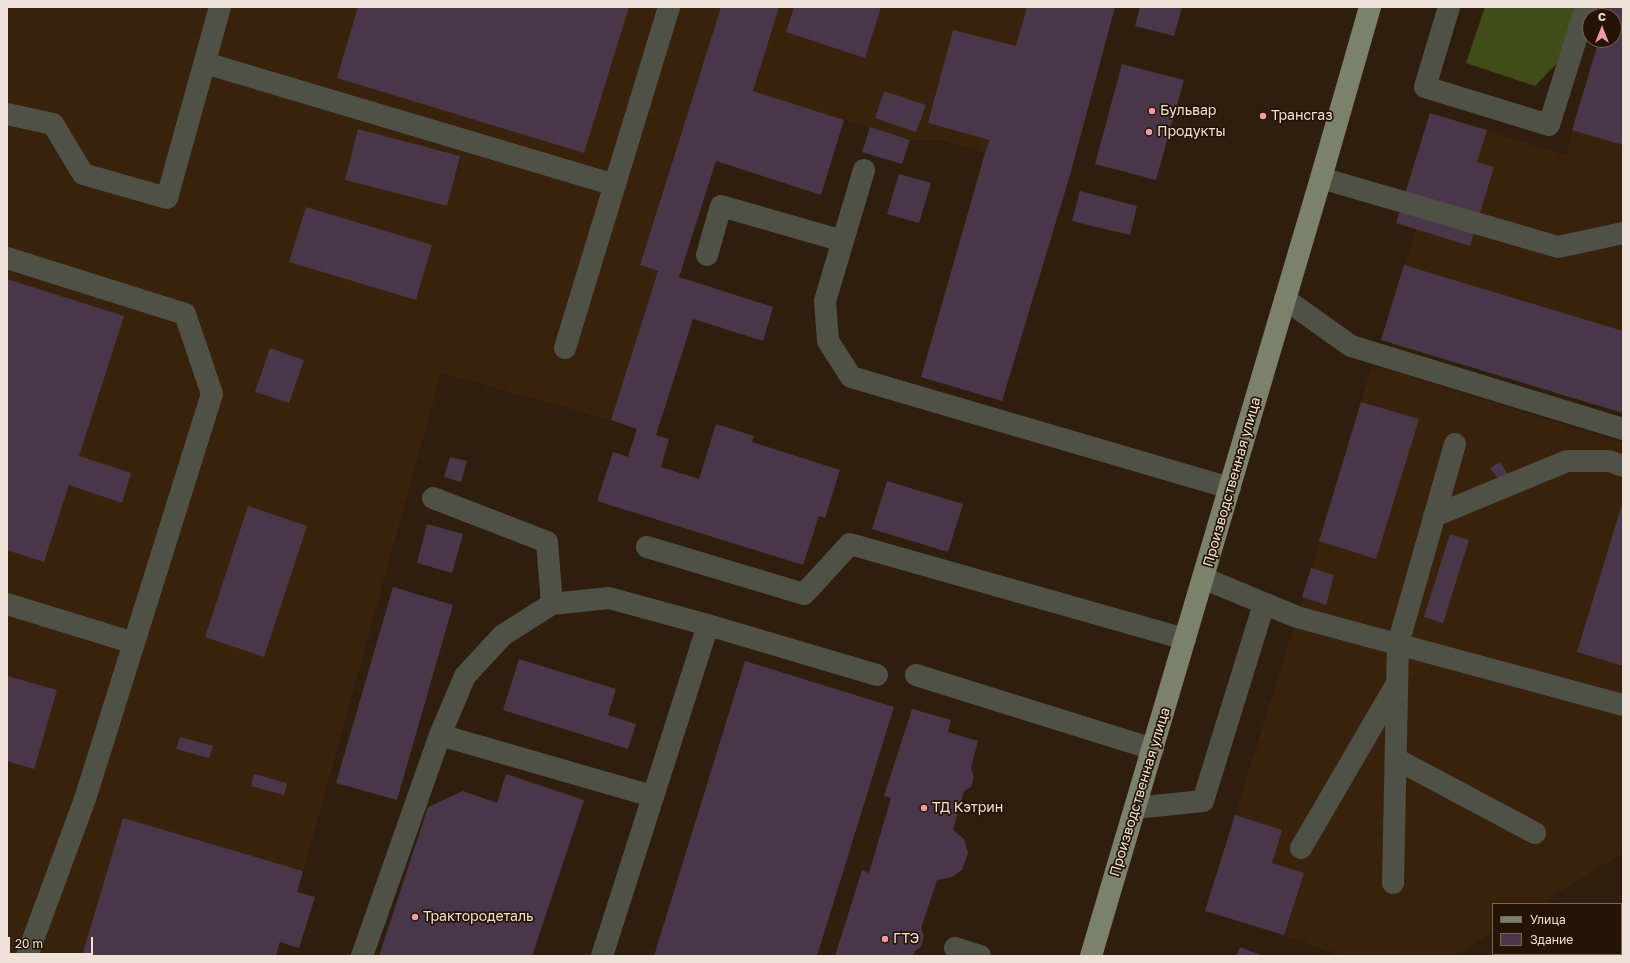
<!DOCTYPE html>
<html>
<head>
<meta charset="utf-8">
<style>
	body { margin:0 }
	#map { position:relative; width:1630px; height:963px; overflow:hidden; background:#2f1e0d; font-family:"Golos Text",sans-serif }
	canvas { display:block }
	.frame { position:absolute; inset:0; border:8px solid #eee2d8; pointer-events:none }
	.legend { position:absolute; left:1492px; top:903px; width:130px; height:52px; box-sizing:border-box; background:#251405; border:1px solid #756659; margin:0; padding:5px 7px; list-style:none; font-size:12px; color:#eee2d8 }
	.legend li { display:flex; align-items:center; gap:8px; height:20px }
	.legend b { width:20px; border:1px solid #756659 }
	.north { position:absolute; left:1582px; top:8px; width:40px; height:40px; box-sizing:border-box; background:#251405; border:1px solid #756659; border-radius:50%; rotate:0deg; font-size:11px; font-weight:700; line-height:16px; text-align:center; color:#eee2d8 }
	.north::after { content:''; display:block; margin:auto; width:14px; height:18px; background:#f39aa8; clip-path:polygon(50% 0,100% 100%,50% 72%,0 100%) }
	.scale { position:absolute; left:8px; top:937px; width:85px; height:18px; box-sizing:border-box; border:2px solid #eee2d8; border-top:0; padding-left:5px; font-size:12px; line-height:14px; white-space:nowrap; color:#eee2d8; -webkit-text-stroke:3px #251405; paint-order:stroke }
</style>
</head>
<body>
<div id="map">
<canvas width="1630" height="963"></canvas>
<div class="frame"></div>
<ul class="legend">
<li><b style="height:5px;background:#7b816b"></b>Улица</li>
<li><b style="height:11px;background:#493749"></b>Здание</li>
</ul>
<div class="north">С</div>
<div class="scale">20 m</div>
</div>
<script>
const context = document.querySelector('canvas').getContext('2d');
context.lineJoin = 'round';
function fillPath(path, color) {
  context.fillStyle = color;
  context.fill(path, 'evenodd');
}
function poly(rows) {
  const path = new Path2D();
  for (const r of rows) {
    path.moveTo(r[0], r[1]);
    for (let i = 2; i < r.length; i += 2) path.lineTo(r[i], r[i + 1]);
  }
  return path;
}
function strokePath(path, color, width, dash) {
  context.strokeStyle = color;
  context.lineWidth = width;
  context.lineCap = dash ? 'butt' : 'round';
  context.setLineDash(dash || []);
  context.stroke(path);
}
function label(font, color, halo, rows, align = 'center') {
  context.font = font + ' "Golos Text",sans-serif';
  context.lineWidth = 3.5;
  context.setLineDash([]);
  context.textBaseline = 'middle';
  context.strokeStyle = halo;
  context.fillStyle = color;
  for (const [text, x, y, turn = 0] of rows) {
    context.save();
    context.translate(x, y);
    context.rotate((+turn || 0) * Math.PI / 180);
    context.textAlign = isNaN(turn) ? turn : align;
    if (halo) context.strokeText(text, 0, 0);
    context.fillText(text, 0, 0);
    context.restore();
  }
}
fillPath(poly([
	[7,7,1115,7,1070,175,985,153,943,140,910,140,699,75,640,265,658,271,611,420,441,373,298,891,315,897,299,948,280,942,276,956,7,956],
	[1609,7,1623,7,1623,413,1381,340,1416,230,1396,223,1430,113,1565,155,1599,40,1614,40,1614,16,1607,16],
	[1372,365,1623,443,1623,853,1539,904,1493,904,1493,932,1453,956,1342,956,1284,935,1205,911,1297,617]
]), '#38220c');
fillPath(poly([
	[1485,7,1575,7,1562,58,1535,86,1466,63]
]), '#414c18');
fillPath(poly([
	[358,7,629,7,584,153,337,78],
	[721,7,779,7,753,91,844,120,821,195,716,161,679,277,773,307,763,341,693,319,656,435,669,439,661,467,699,479,716,424,754,436,752,442,840,470,825,518,819,516,803,565,597,501,613,452,628,457,637,429,611,420,658,271,640,265],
	[794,7,881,7,865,58,786,32],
	[1027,7,1115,7,1070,175,1002,401,921,377,985,153,990,140,928,123,953,30,1016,46],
	[1140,7,1182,7,1174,36,1135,26],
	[1609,7,1623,7,1623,145,1572,130,1599,40,1614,40,1614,16,1607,16],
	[1122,64,1184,80,1156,180,1095,164],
	[884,91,926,105,916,132,875,118],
	[1430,113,1487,130,1477,162,1494,167,1470,246,1396,223],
	[870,127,910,140,902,164,862,152],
	[358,129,460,156,447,206,345,180],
	[899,174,931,183,919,223,887,214],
	[1080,191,1137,206,1130,235,1072,221],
	[306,207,432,245,416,300,289,262],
	[1404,265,1623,331,1623,413,1381,340],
	[7,279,124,316,79,456,131,473,122,503,69,485,44,562,7,550],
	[270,348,304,360,289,403,255,392],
	[1361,402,1419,419,1376,559,1319,541],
	[450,457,467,461,461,482,444,477],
	[1500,462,1508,475,1499,480,1490,468],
	[887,481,963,504,948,552,872,529],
	[1623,501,1623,666,1577,652],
	[248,506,307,526,264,657,205,637],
	[427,524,463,534,452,573,417,563],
	[1450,534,1469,540,1443,623,1424,617],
	[1311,568,1334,575,1326,605,1302,597],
	[393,587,453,605,397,800,336,783],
	[519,659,616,689,608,715,636,724,628,749,503,710],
	[745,661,894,707,817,956,654,956],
	[7,676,57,690,34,769,7,761],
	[912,709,951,720,948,732,978,741,971,768,974,777,971,787,964,791,953,830,964,839,968,853,962,870,952,877,937,880,921,928,924,936,921,947,915,951,913,956,835,956,862,870,869,873,891,798,884,796],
	[180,737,213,746,209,758,176,749],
	[254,774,287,783,284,795,251,786],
	[506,774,584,800,532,956,379,956,428,807,463,791,497,803],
	[1235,815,1282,830,1272,863,1304,873,1284,935,1205,911],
	[123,818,303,871,297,892,315,897,299,948,280,942,276,956,82,956],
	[1240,947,1263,956,1236,956]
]), '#493749');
strokePath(poly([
	[1449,7,1425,87,1549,125,1586,7],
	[205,63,615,185],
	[7,114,53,124,83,174,167,198,220,7],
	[864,170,825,301,828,341,851,377,1230,488],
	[1321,178,1558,247,1623,233],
	[707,255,721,206,843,241],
	[7,258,185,314,212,394,85,799,27,956],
	[1285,299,1351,346,1623,429],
	[565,348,669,7],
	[433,498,547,542,552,604],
	[1434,516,1567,461,1609,461,1623,466],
	[647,547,804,594,850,544,1185,639],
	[1203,578,1297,617,1623,705],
	[7,604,134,643],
	[916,675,1153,749],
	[440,735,652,796],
	[1396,759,1535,833],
	[1135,808,1203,801,1264,604],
	[1301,848,1396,685],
	[1393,883,1398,644,1455,444],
	[955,948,980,956],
	[362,956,440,735,465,676,503,635,552,604,609,598,708,625,877,675],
	[602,956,708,625]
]), '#4f5147', 22);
strokePath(poly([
	[1091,956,1321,178,1370,7]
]), '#7b816b', 22);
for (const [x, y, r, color] of [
	[1152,111,4,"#f39aa8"],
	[1263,116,4,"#f39aa8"],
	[1149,132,4,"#f39aa8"],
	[924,808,4,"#f39aa8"],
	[415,917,4,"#f39aa8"],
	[885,939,4,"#f39aa8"]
]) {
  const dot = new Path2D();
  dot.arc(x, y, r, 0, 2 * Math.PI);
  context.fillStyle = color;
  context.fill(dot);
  strokePath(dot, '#251405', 1.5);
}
label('14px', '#eee2d8', '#251405', [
	["Бульвар",1160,111],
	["Трансгаз",1271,116],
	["Продукты",1157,132],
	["ТД Кэтрин",932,808],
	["Трактородеталь",423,917],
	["ГТЭ",893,939]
], 'left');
label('14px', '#eee2d8', '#251405', [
	["Производственная улица",1232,482,-74],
	["Производственная улица",1140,792,-73]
]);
</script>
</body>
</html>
